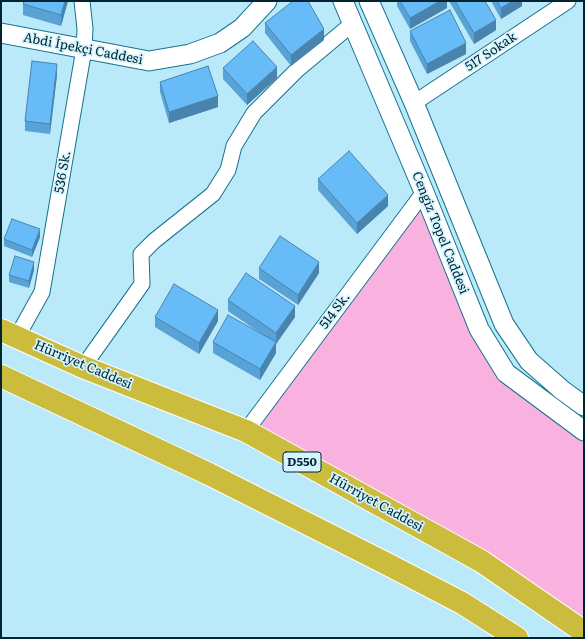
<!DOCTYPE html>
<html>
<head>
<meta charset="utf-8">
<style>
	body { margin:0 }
	#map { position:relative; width:585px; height:639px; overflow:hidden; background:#bae9fa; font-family:Literata,serif }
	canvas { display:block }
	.frame { position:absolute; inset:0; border:2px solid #002530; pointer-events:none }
</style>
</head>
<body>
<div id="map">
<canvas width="585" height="639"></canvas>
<div class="frame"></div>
</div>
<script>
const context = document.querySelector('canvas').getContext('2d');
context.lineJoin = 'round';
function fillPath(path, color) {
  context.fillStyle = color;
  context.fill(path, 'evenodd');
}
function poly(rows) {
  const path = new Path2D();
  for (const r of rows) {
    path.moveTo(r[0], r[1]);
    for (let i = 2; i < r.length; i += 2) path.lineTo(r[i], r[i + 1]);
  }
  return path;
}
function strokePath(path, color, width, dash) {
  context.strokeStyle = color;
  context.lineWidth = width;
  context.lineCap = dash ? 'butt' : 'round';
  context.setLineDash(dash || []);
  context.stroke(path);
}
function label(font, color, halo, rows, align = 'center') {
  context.font = font + ' Literata,serif';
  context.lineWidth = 3.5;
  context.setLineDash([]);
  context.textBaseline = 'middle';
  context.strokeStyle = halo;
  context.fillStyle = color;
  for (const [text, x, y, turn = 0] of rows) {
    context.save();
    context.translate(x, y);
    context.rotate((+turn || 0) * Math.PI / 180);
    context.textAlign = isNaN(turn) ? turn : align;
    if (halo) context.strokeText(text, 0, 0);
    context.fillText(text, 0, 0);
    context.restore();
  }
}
fillPath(poly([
	[424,192,506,373,584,431,584,622,246,431]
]), '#f9b2df');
const minor = poly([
	[414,103,568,1],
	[17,337,42,292,84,49,85,29,82,1],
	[83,367,142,284,141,254,154,241,213,194,228,170,234,146,254,113,297,70,352,24],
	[246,431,424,192]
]);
const tertiary = poly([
	[343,1,424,192,479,329,506,373,584,431],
	[369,1,414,103,504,324,529,361,562,390,584,406],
	[1,33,149,61,190,54,220,43,242,28,267,1]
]);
const trunk = poly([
	[1,330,83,367,246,431,481,561,584,632],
	[1,376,209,474,389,565,462,603,517,638]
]);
strokePath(minor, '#14748e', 17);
strokePath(tertiary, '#14748e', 21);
strokePath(trunk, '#fff', 24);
strokePath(minor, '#fff', 15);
strokePath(tertiary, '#fff', 19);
strokePath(trunk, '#cbbc3e', 22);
fillPath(poly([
	[24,1,68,1,61,26,23,15,23,4],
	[397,1,447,1,447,8,410,29,397,6],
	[449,1,485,1,496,30,474,44],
	[491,1,522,1,522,6,501,19],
	[265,23,324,40,291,66,265,33],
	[410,31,466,54,427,74,410,41],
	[223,68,277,78,247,105,223,79],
	[57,75,50,134,25,131,25,121],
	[160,82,218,107,169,123,160,92],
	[318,179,388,206,357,234,318,190],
	[40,237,32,257,4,246,4,239],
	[259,268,319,273,298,305,259,279],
	[34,270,29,288,9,282,9,275],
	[228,300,295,317,276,344,276,353,260,380,213,353,213,342,263,335,228,311],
	[155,317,218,321,199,354,155,327]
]), '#59a2d5');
fillPath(poly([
	[65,1,68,1,61,26,61,15],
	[440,1,447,1,447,8,410,29,410,18],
	[513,1,522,1,522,6,501,19,501,8],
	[496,20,496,30,474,44,474,33],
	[324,29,324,40,291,66,291,55],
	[466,43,466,54,427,74,427,64],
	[57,64,57,75,50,134,50,124],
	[277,67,277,78,247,105,247,94],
	[218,96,218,107,169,123,169,112],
	[388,195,388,206,357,234,357,223],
	[40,229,40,237,32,257,32,250],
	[34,262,34,270,29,288,29,281],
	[319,262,319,273,298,305,298,295],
	[295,306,295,317,276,344,276,333],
	[218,310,218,321,199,354,199,343],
	[276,342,276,353,260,380,260,369]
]), '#4884ae');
const building = poly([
	[24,1,65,1,61,15,23,4,24,1],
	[293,1,308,1,324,29,291,55,265,23,293,1],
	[400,1,440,1,410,18,400,1],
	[455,1,485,1,496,20,474,33,455,1],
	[497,1,513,1,501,8,497,1],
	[450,10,466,43,427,64,410,31,450,10],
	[253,41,277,67,247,94,223,68,253,41],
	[32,61,57,64,50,124,25,121,32,61],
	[208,66,218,96,169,112,160,82,208,66],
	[349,151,388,195,357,223,318,179,349,151],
	[12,219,40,229,32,250,4,239,12,219],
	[280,236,319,262,298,295,259,268,280,236],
	[15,256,34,262,29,281,9,275,15,256],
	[246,273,295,306,276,333,228,300,246,273],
	[174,284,218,310,199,343,155,317,174,284],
	[228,315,276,342,260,369,213,342,228,315]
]);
fillPath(building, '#67bcf8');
strokePath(building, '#4884ae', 1);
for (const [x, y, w] of [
	[302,462,38]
]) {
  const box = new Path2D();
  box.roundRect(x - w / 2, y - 10, w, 20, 3);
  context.fillStyle = '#d4f4ff';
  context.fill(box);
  strokePath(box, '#002530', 1);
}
label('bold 12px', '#002530', null, [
	["D550",302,462]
]);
label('13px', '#002530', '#d4f4ff', [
	["Abdi İpekçi Caddesi",83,49,11],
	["517 Sokak",491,52,-34],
	["536 Sk.",63,172,-80],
	["Cengiz Topel Caddesi",440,233,68],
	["514 Sk.",335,311,-53],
	["Hürriyet Caddesi",83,365,23],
	["Hürriyet Caddesi",376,503,29]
]);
</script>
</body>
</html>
